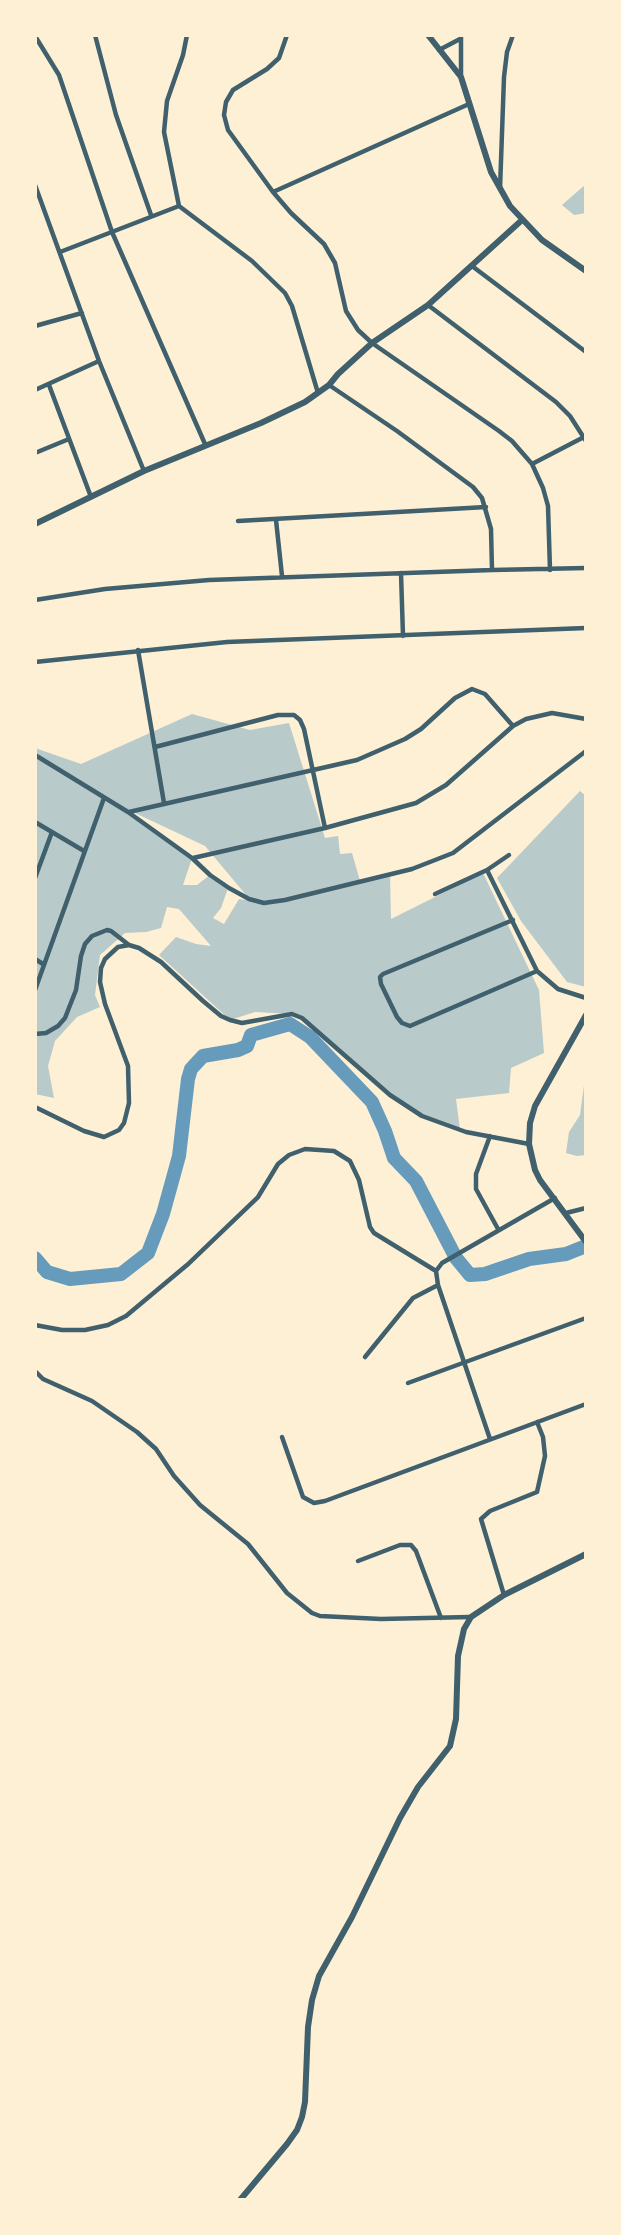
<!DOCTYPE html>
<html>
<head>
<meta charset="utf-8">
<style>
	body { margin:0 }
	#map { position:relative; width:621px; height:2235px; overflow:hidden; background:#fdf0d5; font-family:"Space Grotesk",sans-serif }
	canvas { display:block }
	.frame { position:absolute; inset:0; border:37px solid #fdf0d5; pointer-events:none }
</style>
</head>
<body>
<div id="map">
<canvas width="621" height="2235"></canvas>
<div class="frame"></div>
</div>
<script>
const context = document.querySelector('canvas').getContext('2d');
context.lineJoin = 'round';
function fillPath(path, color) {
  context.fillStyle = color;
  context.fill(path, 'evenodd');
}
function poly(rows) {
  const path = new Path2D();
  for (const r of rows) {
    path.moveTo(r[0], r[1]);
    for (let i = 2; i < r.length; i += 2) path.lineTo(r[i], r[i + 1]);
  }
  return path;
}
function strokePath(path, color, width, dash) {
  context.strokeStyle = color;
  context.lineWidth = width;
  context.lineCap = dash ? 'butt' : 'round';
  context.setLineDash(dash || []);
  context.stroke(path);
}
fillPath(poly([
	[586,184,586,213,574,215,562,205],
	[192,714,250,730,289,723,325,838,338,836,340,854,352,853,360,881,390,875,391,919,483,873,539,990,544,1053,511,1068,509,1093,456,1099,460,1130,411,1110,312,1026,292,1014,255,1012,230,1020,159,955,176,937,196,944,211,946,179,909,167,907,161,928,146,932,125,933,100,955,95,995,100,1007,77,1017,55,1041,48,1066,54,1098,35,1094,35,748,81,764],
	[116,804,205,846,251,901,239,899,224,924,213,918,221,908,228,888,210,875,197,885,183,885,192,858],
	[580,791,586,796,586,987,567,982,521,921,497,878],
	[586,1071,586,1155,577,1156,566,1153,569,1132,580,1115]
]), '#b9caca');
strokePath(poly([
	[35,1258,47,1272,70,1279,121,1274,148,1253,163,1214,179,1156,188,1079,191,1069,203,1056,238,1050,247,1046,251,1035,290,1024,310,1037,372,1102,385,1131,394,1158,416,1181,456,1258,470,1275,485,1274,529,1259,566,1254,586,1246]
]), '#669bbc', 14);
strokePath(poly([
	[95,35,116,115,151,215],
	[287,35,279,58,267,69,233,90,226,102,224,115,228,130,273,192,291,213,324,244,335,263,346,311,358,330,372,343,499,431,512,441,532,464,543,488,548,506,550,570],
	[461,35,461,76],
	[35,36,59,75,112,232,205,444],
	[439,50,460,39],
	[35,185,99,361,144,471],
	[500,189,504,77,507,52,513,35],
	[273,192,469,104],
	[179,206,252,261,285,293,292,306,318,393],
	[179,206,164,132,167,101,183,55,187,35],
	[60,252,179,206],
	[472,266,586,352],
	[428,305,556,402,570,416,586,441],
	[35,326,82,313],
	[49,385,91,497],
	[329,385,397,431,473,487,482,498,491,529,492,570],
	[35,390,99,361],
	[35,453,69,439],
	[532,464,584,437],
	[276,520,282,576],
	[238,521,486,507],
	[401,573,403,636],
	[35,600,105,589,209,580,492,570,586,568],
	[138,650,164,803],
	[35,662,227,642,586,628],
	[155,747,278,715,294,715,300,720,304,729,325,828],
	[35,755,128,812,192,858,210,875,229,888,249,899,264,903,285,900,412,869,453,853,586,751],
	[129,812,357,760,405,739,421,729,455,698,472,689,485,694,513,726],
	[35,822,84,851],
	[193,858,325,828,416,803,446,785,513,726,526,719,552,713,586,719],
	[487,870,537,971,558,989,586,998],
	[35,878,52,832],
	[435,894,487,870,509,855],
	[513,920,383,974,380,977,381,984,397,1017,402,1023,410,1026,537,971],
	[35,959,43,964],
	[35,990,104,798],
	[35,1034,46,1033,58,1026,65,1018,76,990,81,956,85,944,92,936,107,930,111,931,129,945],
	[35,1107,84,1131,104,1137,119,1130,124,1123,129,1103,128,1066,105,1004,100,982,101,968,105,959,118,947,129,945,139,948,161,962,203,1001,221,1016,230,1020,242,1023,292,1014,302,1018,390,1095,422,1116,466,1132,529,1144],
	[490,1136,476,1174,476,1189,498,1229],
	[566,1213,586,1208],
	[35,1325,62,1330,85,1330,108,1325,126,1316,187,1265,258,1197,278,1164,289,1155,305,1149,334,1151,350,1161,359,1180,370,1227,374,1233,436,1271],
	[365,1357,413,1298,438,1285],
	[35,1371,43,1379,92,1401,137,1432,156,1449,174,1476,200,1505,248,1544,287,1593,312,1613,320,1616,381,1619,470,1617],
	[408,1383,586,1318],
	[282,1437,303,1497,314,1503,325,1501,586,1404],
	[490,1439,438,1285,436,1271,442,1263,555,1198],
	[358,1561,400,1545,411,1545,416,1551,441,1618],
	[504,1595,481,1519,490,1511,537,1492,545,1456,543,1437,537,1422]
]), '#3f606c', 4.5);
strokePath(poly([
	[428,35,461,77,491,172,510,206,542,240,586,271],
	[35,524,144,471,261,423,305,402,329,385,338,374,372,343,428,305,522,220],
	[586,1015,535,1106,530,1123,529,1144,535,1170,540,1180,586,1242],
	[240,2200,287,2144,297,2130,302,2117,305,2102,308,2027,312,2000,319,1976,352,1917,400,1818,418,1787,450,1746,456,1719,458,1656,464,1629,471,1617,504,1595,586,1554]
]), '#3f606c', 6);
</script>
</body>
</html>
